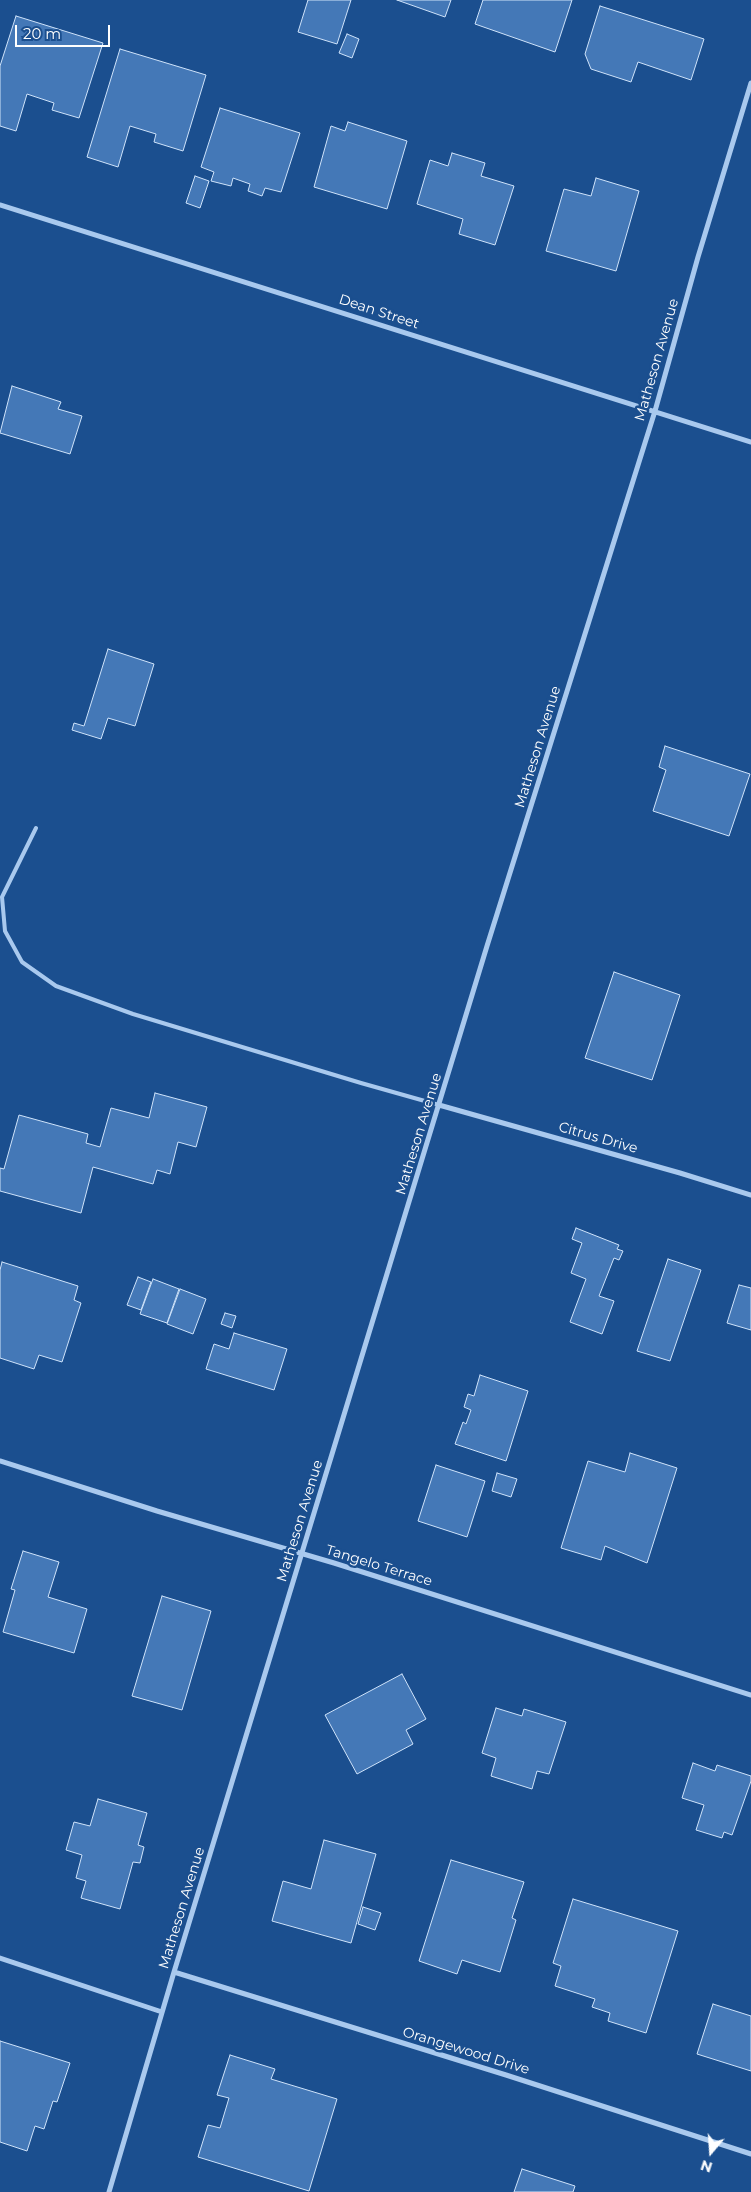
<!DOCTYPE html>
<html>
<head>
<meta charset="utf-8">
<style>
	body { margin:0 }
	#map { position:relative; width:751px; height:2192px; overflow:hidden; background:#1b4f8f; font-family:Montserrat,sans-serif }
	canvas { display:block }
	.north { position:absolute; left:686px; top:2127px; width:50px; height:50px; -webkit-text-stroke:4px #1b4f8f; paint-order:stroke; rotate:198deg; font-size:14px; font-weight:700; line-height:20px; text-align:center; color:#fff }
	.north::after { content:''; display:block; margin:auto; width:18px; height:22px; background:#fff; clip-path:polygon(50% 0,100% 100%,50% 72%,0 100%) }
	.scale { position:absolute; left:15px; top:25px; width:95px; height:22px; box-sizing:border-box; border:2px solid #fff; border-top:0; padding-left:6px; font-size:15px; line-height:18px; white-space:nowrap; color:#fff; -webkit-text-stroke:4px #1b4f8f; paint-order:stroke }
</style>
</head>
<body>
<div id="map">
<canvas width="751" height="2192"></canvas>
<div class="north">N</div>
<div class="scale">20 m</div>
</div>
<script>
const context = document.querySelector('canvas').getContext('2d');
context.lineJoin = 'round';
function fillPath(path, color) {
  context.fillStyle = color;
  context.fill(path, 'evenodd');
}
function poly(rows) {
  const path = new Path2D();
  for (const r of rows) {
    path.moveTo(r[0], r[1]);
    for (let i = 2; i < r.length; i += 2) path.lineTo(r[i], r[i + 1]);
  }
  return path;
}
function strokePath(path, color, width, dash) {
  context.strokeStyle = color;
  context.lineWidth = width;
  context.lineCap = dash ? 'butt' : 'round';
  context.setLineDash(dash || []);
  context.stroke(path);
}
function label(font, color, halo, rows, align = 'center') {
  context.font = font + ' Montserrat,sans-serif';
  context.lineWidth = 5;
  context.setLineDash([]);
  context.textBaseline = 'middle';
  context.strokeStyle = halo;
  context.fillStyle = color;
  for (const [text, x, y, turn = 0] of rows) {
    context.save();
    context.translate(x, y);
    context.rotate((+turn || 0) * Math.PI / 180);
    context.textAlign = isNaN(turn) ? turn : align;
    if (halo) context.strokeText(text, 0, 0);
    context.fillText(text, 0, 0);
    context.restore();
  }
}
const building = poly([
	[308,0,351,0,337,44,298,32,308,0],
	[397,0,451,0,445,17,397,0],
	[483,0,572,0,555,52,475,24,483,0],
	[600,6,704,39,691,80,638,62,631,82,591,69,585,54,600,6],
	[16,16,103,43,79,118,52,110,54,103,27,94,16,131,0,126,0,66,16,16],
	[347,34,359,39,352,58,339,53,347,34],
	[120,49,206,75,183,151,154,142,156,134,130,126,118,167,87,157,120,49],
	[220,108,300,133,281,192,265,188,262,196,248,191,250,184,233,178,231,186,211,181,214,172,201,167,220,108],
	[348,122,407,141,387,209,314,187,331,126,345,131,348,122],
	[452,153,485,163,481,176,514,186,495,245,459,234,463,219,417,204,430,160,448,166,452,153],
	[195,176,209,181,200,208,186,203,195,176],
	[596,178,639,191,616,271,546,251,564,189,591,196,596,178],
	[12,386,61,402,58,409,82,416,70,454,0,433,12,386],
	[108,649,154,664,135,726,108,718,101,739,72,730,74,723,84,726,108,649],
	[665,746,750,774,729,836,653,811,666,770,659,767,665,746],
	[614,972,680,995,652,1080,585,1058,614,972],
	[155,1093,207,1107,196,1147,178,1142,170,1174,157,1170,153,1184,93,1167,81,1213,0,1191,0,1168,4,1169,19,1115,88,1134,86,1143,100,1147,111,1108,149,1118,155,1093],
	[576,1228,619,1245,617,1249,623,1251,619,1260,614,1258,599,1296,614,1301,602,1334,570,1322,586,1279,571,1273,582,1243,572,1239,576,1228],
	[668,1259,701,1270,670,1361,637,1351,668,1259],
	[2,1262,78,1286,74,1300,81,1303,62,1362,39,1355,34,1369,0,1358,0,1270,2,1262],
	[138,1277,151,1282,141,1310,127,1305,138,1277],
	[153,1279,179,1289,167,1323,140,1314,153,1279],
	[739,1285,751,1288,751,1330,727,1323,739,1285],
	[180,1289,206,1299,193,1334,167,1324,180,1289],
	[225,1313,236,1316,232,1328,221,1324,225,1313],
	[234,1333,287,1349,274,1390,206,1369,214,1344,229,1349,234,1333],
	[480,1375,528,1391,506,1461,455,1444,463,1422,466,1424,471,1410,464,1407,468,1394,474,1396,480,1375],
	[630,1453,677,1468,647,1563,605,1546,601,1560,561,1548,588,1461,625,1472,630,1453],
	[436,1465,485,1481,467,1537,418,1521,436,1465],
	[497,1473,517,1479,511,1497,492,1491,497,1473],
	[23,1551,59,1562,48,1597,87,1609,74,1653,3,1632,15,1590,11,1589,23,1551],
	[162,1596,211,1611,182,1710,132,1696,162,1596],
	[402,1674,426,1719,406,1730,413,1744,357,1774,325,1715,402,1674],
	[496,1708,522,1716,524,1709,566,1722,549,1774,537,1771,532,1789,491,1776,496,1758,482,1753,496,1708],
	[693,1763,715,1771,717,1765,751,1776,751,1781,732,1835,724,1832,722,1838,696,1830,704,1805,682,1798,693,1763],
	[98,1799,147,1813,138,1845,144,1847,140,1863,133,1862,120,1909,81,1898,86,1881,76,1878,82,1855,66,1850,74,1822,90,1826,98,1799],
	[324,1840,376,1854,351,1943,272,1921,283,1881,311,1889,324,1840],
	[451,1860,524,1882,512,1918,516,1920,500,1972,462,1960,457,1974,419,1961,451,1860],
	[573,1899,678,1931,646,2033,608,2021,610,2013,592,2007,595,1999,555,1986,561,1966,553,1963,573,1899],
	[363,1907,381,1913,375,1930,358,1924,363,1907],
	[713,2004,751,2016,751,2071,697,2054,713,2004],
	[0,2041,70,2063,57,2102,53,2101,44,2129,35,2126,27,2151,0,2142,0,2041],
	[230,2055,275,2069,271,2079,337,2099,309,2191,198,2157,208,2125,220,2128,229,2098,217,2095,230,2055],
	[522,2169,575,2186,573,2192,514,2192,522,2169]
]);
fillPath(building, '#4478b7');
strokePath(building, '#cfe3fa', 1);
strokePath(poly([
	[36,828,2,897,5,931,22,962,56,986,133,1014,361,1083,439,1105]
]), '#a9c9ee', 4);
strokePath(poly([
	[0,205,751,442],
	[439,1105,680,1173,751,1195],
	[0,1461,157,1511,334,1563,751,1695],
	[0,1958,162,2012],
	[174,1972,506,2075,751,2154],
	[109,2192,174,1972,487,946,655,411,698,257,751,83]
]), '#a9c9ee', 5);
label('14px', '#fff', '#1b4f8f', [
	["Dean Street",379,312,18],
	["Matheson Avenue",657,360,-74],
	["Matheson Avenue",538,747,-73],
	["Matheson Avenue",419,1134,-73],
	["Citrus Drive",598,1138,16],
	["Matheson Avenue",300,1521,-73],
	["Tangelo Terrace",379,1566,17],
	["Matheson Avenue",182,1908,-73],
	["Orangewood Drive",466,2051,17]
]);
</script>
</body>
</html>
